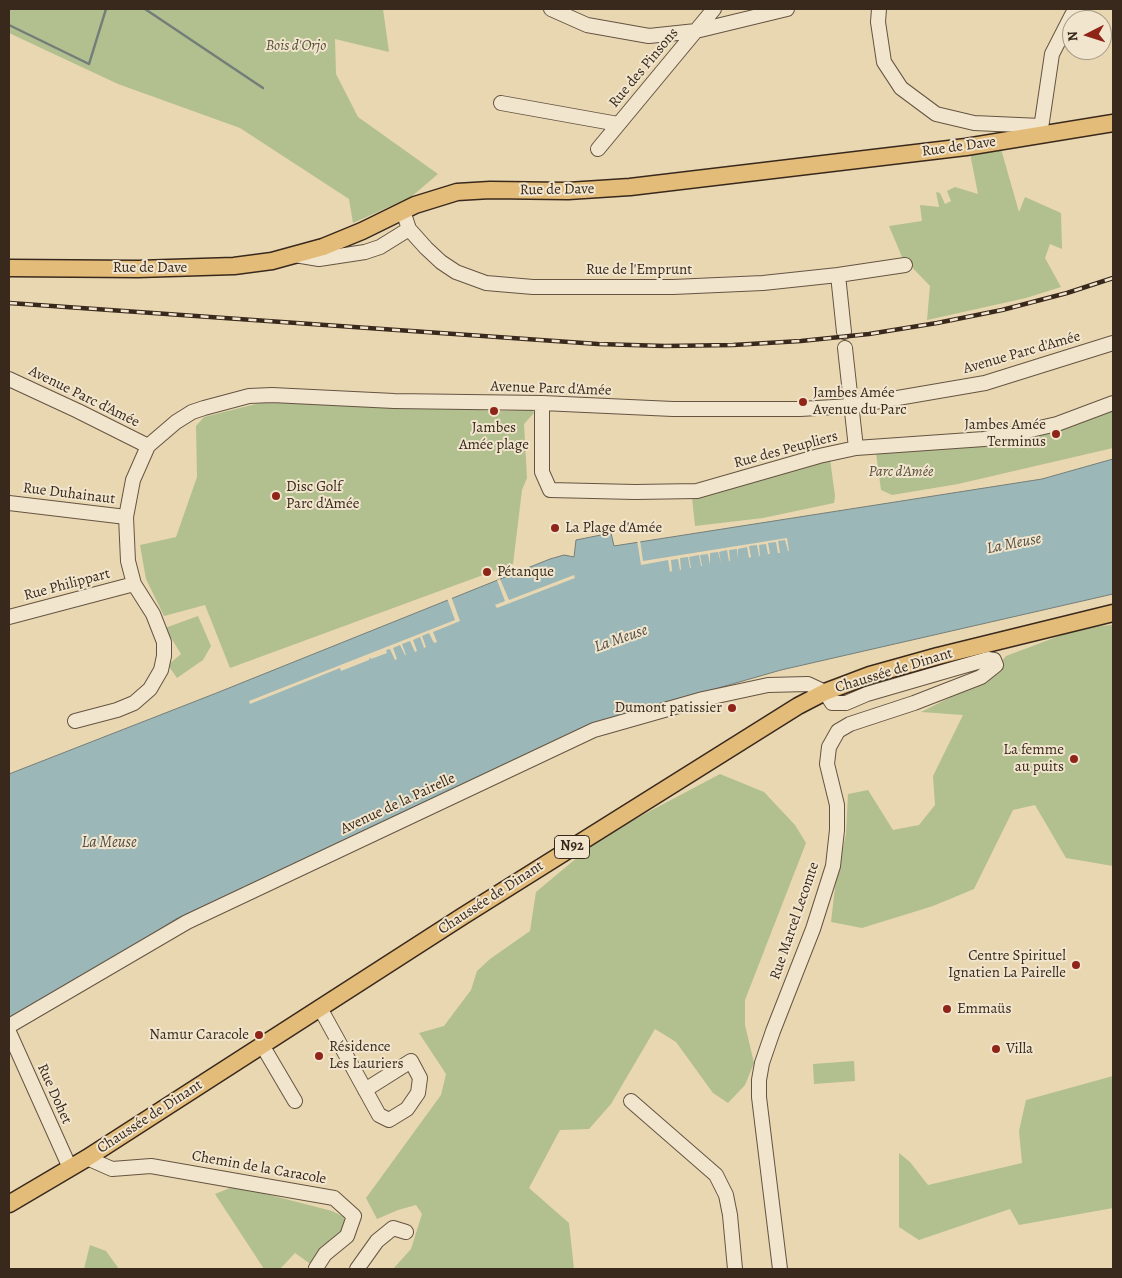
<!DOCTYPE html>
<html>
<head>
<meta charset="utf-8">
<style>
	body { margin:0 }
	#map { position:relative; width:1122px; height:1278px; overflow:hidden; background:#e9d7b2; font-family:Alegreya,serif }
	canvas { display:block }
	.frame { position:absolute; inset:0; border:10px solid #39291d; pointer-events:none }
	.north { position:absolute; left:1062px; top:10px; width:50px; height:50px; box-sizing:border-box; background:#f1e5cd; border:1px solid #a79a87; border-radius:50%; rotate:265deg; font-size:14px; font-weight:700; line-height:20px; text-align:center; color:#39291d }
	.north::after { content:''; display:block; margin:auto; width:18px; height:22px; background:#8f2418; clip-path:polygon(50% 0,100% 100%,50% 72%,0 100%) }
</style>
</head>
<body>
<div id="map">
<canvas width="1122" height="1278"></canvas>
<div class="frame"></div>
<div class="north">N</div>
</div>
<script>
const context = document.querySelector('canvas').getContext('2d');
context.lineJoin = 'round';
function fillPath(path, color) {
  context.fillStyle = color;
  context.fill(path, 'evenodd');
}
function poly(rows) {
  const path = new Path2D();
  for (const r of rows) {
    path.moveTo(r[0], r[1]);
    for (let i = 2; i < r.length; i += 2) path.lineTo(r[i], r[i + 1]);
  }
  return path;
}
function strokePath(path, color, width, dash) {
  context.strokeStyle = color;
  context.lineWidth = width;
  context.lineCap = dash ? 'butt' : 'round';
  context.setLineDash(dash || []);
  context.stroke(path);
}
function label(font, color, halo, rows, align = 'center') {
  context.font = font + ' Alegreya,serif';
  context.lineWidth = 4;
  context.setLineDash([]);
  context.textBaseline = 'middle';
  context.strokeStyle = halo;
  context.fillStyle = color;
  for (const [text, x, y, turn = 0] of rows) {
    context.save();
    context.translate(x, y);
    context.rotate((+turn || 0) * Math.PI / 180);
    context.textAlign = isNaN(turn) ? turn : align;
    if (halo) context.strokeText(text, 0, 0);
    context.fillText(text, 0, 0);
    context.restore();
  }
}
fillPath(poly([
	[9,9,383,9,389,52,335,39,336,74,358,117,438,174,411,197,353,223,349,199,240,128,118,84,9,33],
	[1001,149,1019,212,1025,197,1061,213,1062,249,1050,244,1045,258,1061,287,1026,298,927,320,930,286,902,257,889,226,922,221,920,205,939,207,936,192,940,193,945,204,951,201,947,191,955,187,978,194,970,153],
	[272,400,501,411,532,410,534,413,524,424,527,478,522,490,513,564,230,668,205,605,164,616,146,579,140,545,176,537,197,477,196,426,204,417],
	[1113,406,1113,448,958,484,892,495,881,490,876,453,1019,441,1067,428],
	[830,459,835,496,834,503,763,518,695,526,692,497],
	[198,616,211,646,203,660,177,678,168,665,181,654,165,628],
	[1113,625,1113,866,1066,858,1035,805,1013,810,974,889,933,906,862,928,831,922,836,879,846,834,848,794,868,790,893,830,919,825,935,805,933,776,963,715,921,712,951,697,984,683,1006,656,1083,627],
	[720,774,764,792,795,825,806,843,745,1000,745,1025,754,1063,745,1085,728,1103,713,1093,676,1042,655,1029,611,1104,589,1129,560,1130,529,1188,569,1223,574,1269,393,1269,411,1249,422,1214,416,1205,398,1210,377,1219,366,1198,441,1095,446,1074,419,1033,444,1026,471,990,477,971,490,959,530,931,536,892,603,836],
	[854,1061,855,1081,814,1084,813,1064],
	[1113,1076,1113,1208,1019,1225,1010,1209,919,1240,899,1227,899,1153,910,1162,928,1185,1022,1163,1019,1131,1026,1100],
	[235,1186,332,1211,344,1217,345,1227,339,1237,322,1246,312,1265,295,1253,280,1269,264,1269,215,1194],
	[90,1245,106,1251,119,1269,84,1269]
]), '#b2bf8f');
const water = poly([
	[1113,459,1113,594,781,670,596,723,176,919,29,1012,9,1021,9,774,214,694,550,559,564,555,574,557,576,540,611,533,614,546,1042,479,1113,459]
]);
fillPath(water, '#9cb7b7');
strokePath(water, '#747e79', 1);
fillPath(poly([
	[787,538,789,551,788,551,785,540,778,541,780,553,778,553,776,542,768,543,770,554,768,554,766,544,759,545,760,556,759,556,757,545,749,546,751,557,749,558,747,547,738,549,738,559,737,549,729,550,730,561,729,561,727,550,719,552,721,563,718,552,710,553,710,565,708,554,700,555,702,566,701,566,699,555,689,557,691,568,690,568,688,557,680,558,681,570,680,570,678,559,671,560,672,571,670,572,668,560,641,565,637,540,640,540,643,561],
	[574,575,575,578,497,608,495,605,505,601,497,580,500,579,509,600],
	[451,596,460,621,433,632,437,642,434,643,429,633,422,636,426,647,424,648,420,637,413,640,417,651,415,652,410,641,402,644,406,655,405,655,400,645,393,648,397,659,395,660,390,649,386,650,387,653,371,659,370,657,369,660,341,671,340,668,250,704,249,701,455,620,447,598]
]), '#e9d7b2');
strokePath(poly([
	[145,9,263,88],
	[9,25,89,64,106,9]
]), '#747e79', 2.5);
const minor = poly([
	[551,9,587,25,649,36,696,31,787,9],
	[879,9,878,22,884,62,901,88,936,114,974,123,1041,126],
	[501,103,618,124],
	[1040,135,1052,54,1072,15,1078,9],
	[598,149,714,9],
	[403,211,409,229,426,248,441,262,456,272,486,283,533,287,673,287,763,283,838,275,905,265],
	[295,255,319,259,365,252,380,247,409,229],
	[838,275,844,332],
	[845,348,856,448],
	[9,379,78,411,148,446],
	[542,403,542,472,550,490,635,492,697,491,819,456,856,448,984,439,1022,432,1057,424,1113,403],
	[9,503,126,517],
	[9,617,134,584],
	[75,721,117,710,134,703,150,689,161,670,164,656,164,642,153,614,134,584,128,561,126,517,133,480,148,446,176,422,192,412,204,408,249,396,272,395,394,401,542,403,673,409,800,409,851,406,985,383,1113,343],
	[320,1008,379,1115,389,1120,407,1109,418,1093,420,1078,411,1061,365,1090],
	[9,1026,187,922,594,730,703,699,768,685,808,684,825,692,832,703,846,703,867,694,953,669,988,659,994,660,996,665,981,677,914,703,850,724,838,731,829,747,827,764,837,805,837,830,833,866,813,929,773,1031,762,1063,759,1080,759,1097,780,1269],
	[9,1032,70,1168],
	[262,1045,295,1101],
	[631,1101,716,1175,726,1195,730,1215,735,1269],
	[87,1158,112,1169,151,1166,334,1198,354,1216,347,1236,325,1254,316,1268,317,1269],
	[357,1269,377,1241,393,1228,406,1232]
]);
const major = poly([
	[9,268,138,269,234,266,272,261,323,247,362,231,415,205,457,192,490,190,568,191,630,187,966,147,1113,123],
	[9,1204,87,1158,463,916,798,706,825,692,870,675,938,656,1113,613]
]);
strokePath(minor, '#655442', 16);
strokePath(major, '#39291d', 19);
strokePath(minor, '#f1e5cd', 14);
strokePath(major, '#e4bc79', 16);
const rail = poly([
	[9,303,598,344,665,346,733,345,801,341,869,334,937,323,1002,310,1067,293,1113,278]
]);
strokePath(rail, '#39291d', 4.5);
strokePath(rail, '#f1e5cd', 2.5, [8]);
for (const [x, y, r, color] of [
	[803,402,5,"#8f2418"],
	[494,411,5,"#8f2418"],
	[1056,434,5,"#8f2418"],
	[276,496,5,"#8f2418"],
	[555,528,5,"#8f2418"],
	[487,572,5,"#8f2418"],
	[732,708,5,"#8f2418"],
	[1074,759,5,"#8f2418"],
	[1076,965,5,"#8f2418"],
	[947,1009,5,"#8f2418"],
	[259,1035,5,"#8f2418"],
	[996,1049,5,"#8f2418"],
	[319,1056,5,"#8f2418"]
]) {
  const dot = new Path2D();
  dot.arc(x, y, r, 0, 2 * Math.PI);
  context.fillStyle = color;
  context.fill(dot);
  strokePath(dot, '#f1e5cd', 2);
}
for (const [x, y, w] of [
	[572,847,35]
]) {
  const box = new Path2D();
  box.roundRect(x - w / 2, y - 11.5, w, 23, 4);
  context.fillStyle = '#f1e5cd';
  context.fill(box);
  strokePath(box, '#39291d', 1);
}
label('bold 14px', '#39291d', null, [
	["N92",572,847]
]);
label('italic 15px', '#574e3a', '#f1e5cd', [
	["Bois d'Orjo",296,46],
	["Parc d'Amée",901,472]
]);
label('15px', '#39291d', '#f1e5cd', [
	["Rue des Pinsons",644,68,-50],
	["Rue de Dave",959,147,-8],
	["Rue de Dave",557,190,-1],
	["Rue de Dave",150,268],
	["Rue de l'Emprunt",639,270],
	["Avenue Parc d'Amée",1022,353,-16],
	["Avenue Parc d'Amée",551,389,2],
	["Avenue Parc d'Amée",84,397,26],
	["Rue des Peupliers",786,450,-15],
	["Rue Duhainaut",69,494,7],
	["Rue Philippart",67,585,-15],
	["Chaussée de Dinant",894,671,-17],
	["Avenue de la Pairelle",398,804,-25],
	["Chaussée de Dinant",491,898,-33],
	["Rue Marcel Lecomte",795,921,-71],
	["Rue Dohet",54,1094,66],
	["Chaussée de Dinant",150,1117,-33],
	["Chemin de la Caracole",259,1168,10]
]);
label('15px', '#39291d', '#f1e5cd', [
	["Jambes Amée",813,393],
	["Avenue du Parc",813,410],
	["Jambes Amée",1046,425,"right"],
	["Terminus",1046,442,"right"],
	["Jambes",494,428,"center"],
	["Amée plage",494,445,"center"],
	["Disc Golf",286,487],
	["Parc d'Amée",286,504],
	["La Plage d'Amée",565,528],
	["Pétanque",497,572],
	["Dumont patissier",722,708,"right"],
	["La femme",1064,750,"right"],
	["au puits",1064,767,"right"],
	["Centre Spirituel",1066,956,"right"],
	["Ignatien La Pairelle",1066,973,"right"],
	["Emmaüs",957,1009],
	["Namur Caracole",249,1035,"right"],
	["Résidence",329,1047],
	["Les Lauriers",329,1064],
	["Villa",1006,1049]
], 'left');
label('italic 16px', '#524c44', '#f1e5cd', [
	["La Meuse",1014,544,-11],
	["La Meuse",621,639,-19],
	["La Meuse",109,843]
]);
</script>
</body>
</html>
